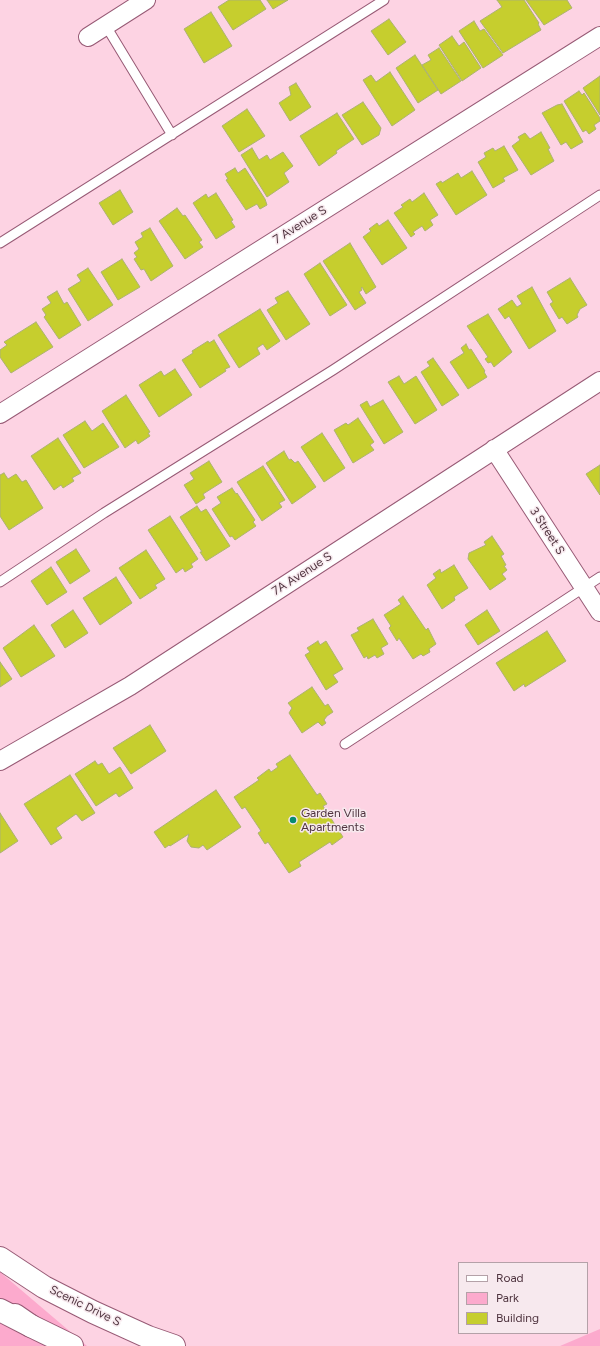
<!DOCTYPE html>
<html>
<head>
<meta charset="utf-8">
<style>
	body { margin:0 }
	#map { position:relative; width:600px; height:1346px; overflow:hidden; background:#fdd3e3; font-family:Figtree,sans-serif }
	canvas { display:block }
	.legend { position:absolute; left:458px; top:1262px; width:130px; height:72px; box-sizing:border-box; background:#f7e9ee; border:1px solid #b4a1a8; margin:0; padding:5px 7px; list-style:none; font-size:12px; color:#4f343f }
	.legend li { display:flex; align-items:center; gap:8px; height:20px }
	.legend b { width:20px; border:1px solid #b4a1a8 }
</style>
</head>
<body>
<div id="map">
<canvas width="600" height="1346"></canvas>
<ul class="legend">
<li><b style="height:5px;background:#fff"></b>Road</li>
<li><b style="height:11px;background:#fcaacd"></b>Park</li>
<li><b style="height:11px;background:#c6ce2e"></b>Building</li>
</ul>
</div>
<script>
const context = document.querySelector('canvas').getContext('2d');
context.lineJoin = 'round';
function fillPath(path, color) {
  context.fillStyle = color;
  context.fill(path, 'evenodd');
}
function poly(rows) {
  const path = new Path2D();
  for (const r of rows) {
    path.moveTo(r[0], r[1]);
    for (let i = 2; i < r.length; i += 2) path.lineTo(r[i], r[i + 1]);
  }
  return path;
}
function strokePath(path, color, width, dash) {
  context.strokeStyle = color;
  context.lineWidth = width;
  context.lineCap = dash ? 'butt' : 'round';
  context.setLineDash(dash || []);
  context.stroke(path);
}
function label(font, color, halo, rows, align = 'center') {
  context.font = font + ' Figtree,sans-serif';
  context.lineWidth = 3;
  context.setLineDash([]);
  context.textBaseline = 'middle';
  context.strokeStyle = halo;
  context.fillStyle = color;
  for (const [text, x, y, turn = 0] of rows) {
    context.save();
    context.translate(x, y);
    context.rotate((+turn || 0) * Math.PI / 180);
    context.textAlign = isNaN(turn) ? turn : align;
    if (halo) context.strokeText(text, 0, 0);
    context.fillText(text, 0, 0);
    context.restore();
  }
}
fillPath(poly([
	[0,1272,87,1346,0,1346],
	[600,1329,600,1346,560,1346]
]), '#fcaacd');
const building = poly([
	[229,0,260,0,266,9,233,30,218,7,229,0],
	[267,0,288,0,273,9,267,0],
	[497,0,524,0,539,23,538,24,541,30,503,53,480,21,502,7,497,0],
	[526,0,567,0,572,8,544,25,526,0],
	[211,12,232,46,204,63,184,29,211,12],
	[389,19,406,42,388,55,371,31,389,19],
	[474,21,480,31,484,29,503,55,483,68,459,31,474,21],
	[452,36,459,46,464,42,481,68,462,81,439,45,452,36],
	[439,48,461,81,441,94,422,65,431,60,428,55,439,48],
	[415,55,438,90,418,103,396,68,415,55],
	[390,72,415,110,392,126,363,80,371,75,376,82,390,72],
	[600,76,600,115,583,88,600,76],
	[296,83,311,107,290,121,279,103,291,95,289,87,296,83],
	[579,91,582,95,584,93,600,118,600,121,594,125,596,129,589,134,586,130,583,132,564,101,579,91],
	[363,102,381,128,379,135,362,145,342,115,363,102],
	[562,104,583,142,571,149,566,142,561,145,542,113,557,105,562,104],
	[247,109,265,136,239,152,222,126,247,109],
	[337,113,354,139,336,151,337,153,319,166,300,136,337,113],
	[541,132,550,148,548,149,554,161,531,175,512,146,520,140,518,137,525,133,530,139,541,132],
	[504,146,518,170,503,178,505,181,493,188,478,162,486,157,484,153,493,148,495,151,504,146],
	[252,148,259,160,267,155,270,160,283,152,293,166,284,173,289,182,267,197,241,155,252,148],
	[235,168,238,173,245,168,265,199,267,205,260,209,257,204,246,210,226,180,228,179,225,174,235,168],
	[472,171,487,195,456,215,436,184,441,181,442,183,458,173,461,178,472,171],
	[120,190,133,212,113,225,99,203,120,190],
	[216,193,233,220,231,221,235,227,216,239,193,203,206,194,208,198,216,193],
	[424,193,438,215,430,220,433,225,425,231,422,226,413,232,415,234,411,237,394,213,403,207,401,205,410,199,412,202,424,193],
	[177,208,183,216,185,215,202,240,199,242,203,247,185,259,159,221,177,208],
	[388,220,407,248,382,265,363,237,371,231,369,229,377,223,379,226,388,220],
	[150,228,173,266,151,281,144,269,141,270,134,259,137,257,134,253,139,249,135,242,143,237,141,233,150,228],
	[350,243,376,287,366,294,362,287,361,288,362,290,359,292,366,303,355,310,323,261,350,243],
	[122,259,140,287,118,300,101,272,122,259],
	[320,263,347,305,330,316,304,274,320,263],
	[88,268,113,305,88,321,68,289,81,281,77,275,88,268],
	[570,278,587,305,580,309,577,315,578,317,567,324,562,317,559,319,550,304,553,302,547,292,570,278],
	[532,287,556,331,529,349,509,316,505,319,498,309,512,300,517,307,522,304,517,296,532,287],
	[57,291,64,304,67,302,81,325,59,339,44,317,46,315,42,309,51,303,47,297,57,291],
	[288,291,310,324,286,340,267,310,278,303,275,298,288,291],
	[260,309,280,341,267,350,263,344,257,348,260,354,239,368,218,335,260,309],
	[488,314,512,352,494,367,491,362,488,363,485,359,488,357,467,326,488,314],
	[36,322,53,347,11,373,0,357,0,350,7,345,4,342,36,322],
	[214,340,230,367,225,369,226,371,200,388,182,360,193,353,192,351,208,341,209,343,214,340],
	[466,344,469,350,471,349,485,371,484,372,487,377,468,389,450,362,464,353,461,348,466,344],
	[433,358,459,395,442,406,421,372,430,366,427,362,433,358],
	[175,369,192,395,159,417,139,385,161,371,164,376,175,369],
	[399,376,404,384,416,376,437,410,415,424,388,382,399,376],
	[126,395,150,432,148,433,150,436,138,444,136,440,125,448,102,411,126,395],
	[383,400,403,432,384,444,360,405,367,401,370,407,383,400],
	[358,418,374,442,370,445,374,450,353,463,334,430,346,423,348,425,358,418],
	[85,421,92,431,103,423,119,447,84,468,63,435,85,421],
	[322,433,345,468,324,482,301,447,322,433],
	[58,438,81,473,72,478,74,481,63,488,61,485,54,490,31,456,58,438],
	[284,451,289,460,291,459,295,463,298,461,316,487,292,504,266,463,284,451],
	[209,461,222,482,203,494,205,498,196,504,184,485,194,479,190,473,209,461],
	[600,465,600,495,586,474,600,465],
	[263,466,285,500,279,503,282,507,262,521,237,482,263,466],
	[4,473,8,479,16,474,22,482,26,480,43,508,9,530,0,516,0,475,4,473],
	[232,488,236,494,237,493,255,520,253,522,256,526,235,540,232,536,230,537,212,509,221,503,217,497,232,488],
	[197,506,201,512,206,509,230,546,206,561,200,552,202,552,180,517,197,506],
	[170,516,198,559,191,564,193,567,185,572,183,568,176,573,148,530,170,516],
	[492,536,504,554,501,556,506,565,504,566,507,570,502,574,506,579,490,590,468,559,469,553,486,545,484,542,492,536],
	[76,549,90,571,70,584,56,562,76,549],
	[146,550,165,579,155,585,157,588,140,599,119,568,146,550],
	[454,565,468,588,454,597,455,600,442,609,427,585,436,578,433,574,440,569,441,573,454,565],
	[51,567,67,592,47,605,31,581,51,567],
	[116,577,132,603,100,625,83,598,116,577],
	[403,596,426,630,428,628,436,644,429,649,430,652,423,656,421,654,413,659,399,638,397,641,389,628,391,626,384,615,401,604,398,600,403,596],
	[73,610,88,633,65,648,51,625,73,610],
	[487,610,500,631,478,645,465,625,487,610],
	[373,619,388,644,381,648,384,654,377,658,375,655,368,659,367,656,364,658,351,635,359,631,357,628,373,619],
	[34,625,55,656,21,677,3,648,34,625],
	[547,631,566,661,525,687,524,684,514,691,496,663,547,631],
	[318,641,320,645,326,641,343,669,333,675,338,682,326,690,305,655,310,652,307,648,318,641],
	[0,662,12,679,0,687,0,662],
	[312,687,325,706,328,704,333,712,327,716,324,720,326,723,322,726,318,722,302,733,289,713,292,708,288,703,312,687],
	[150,725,166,751,131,774,113,748,150,725],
	[290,755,317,795,320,793,327,804,323,806,343,837,332,845,330,842,299,862,301,866,289,873,268,842,265,844,258,833,261,831,245,807,242,809,234,797,259,780,257,778,269,769,271,772,278,767,276,764,290,755],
	[95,761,98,765,102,763,109,774,120,767,133,788,119,797,116,793,96,806,75,774,95,761],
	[70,775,95,813,82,821,76,814,56,828,62,838,51,845,24,804,70,775],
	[216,790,241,827,207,850,203,845,199,848,191,847,187,841,189,834,170,846,169,845,165,848,154,832,216,790],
	[0,813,18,841,0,853,0,813]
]);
fillPath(building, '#c6ce2e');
strokePath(building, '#acb271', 1);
const lane = poly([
	[106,26,172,135],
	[0,243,384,0],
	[0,582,104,513,333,370,600,195],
	[345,744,600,577]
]);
const street = poly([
	[88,37,146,0],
	[0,414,600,36],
	[494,449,600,612],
	[0,761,130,686,600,381]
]);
const primary = poly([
	[0,1258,44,1287,93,1312,148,1337,174,1346],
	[15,1315,31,1326,72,1346]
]);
const highway = poly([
	[0,1310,31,1326]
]);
strokePath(lane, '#975a75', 11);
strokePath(street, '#975a75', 20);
strokePath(primary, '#975a75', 24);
strokePath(highway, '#975a75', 24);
strokePath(lane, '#fff', 9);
strokePath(street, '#fff', 18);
strokePath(primary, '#fff', 22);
strokePath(highway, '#fff', 22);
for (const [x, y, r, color] of [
	[293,820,4,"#078b70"]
]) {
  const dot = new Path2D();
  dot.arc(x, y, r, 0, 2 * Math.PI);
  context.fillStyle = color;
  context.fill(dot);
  strokePath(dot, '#f7e9ee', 1.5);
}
label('12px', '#4f343f', '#f7e9ee', [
	["7 Avenue S",300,225,-32],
	["3 Street S",547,531,57],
	["7A Avenue S",302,574,-33],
	["Scenic Drive S",85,1306,26]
]);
label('12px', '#4f343f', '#f7e9ee', [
	["Garden Villa",301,813],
	["Apartments",301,827]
], 'left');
</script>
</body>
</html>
